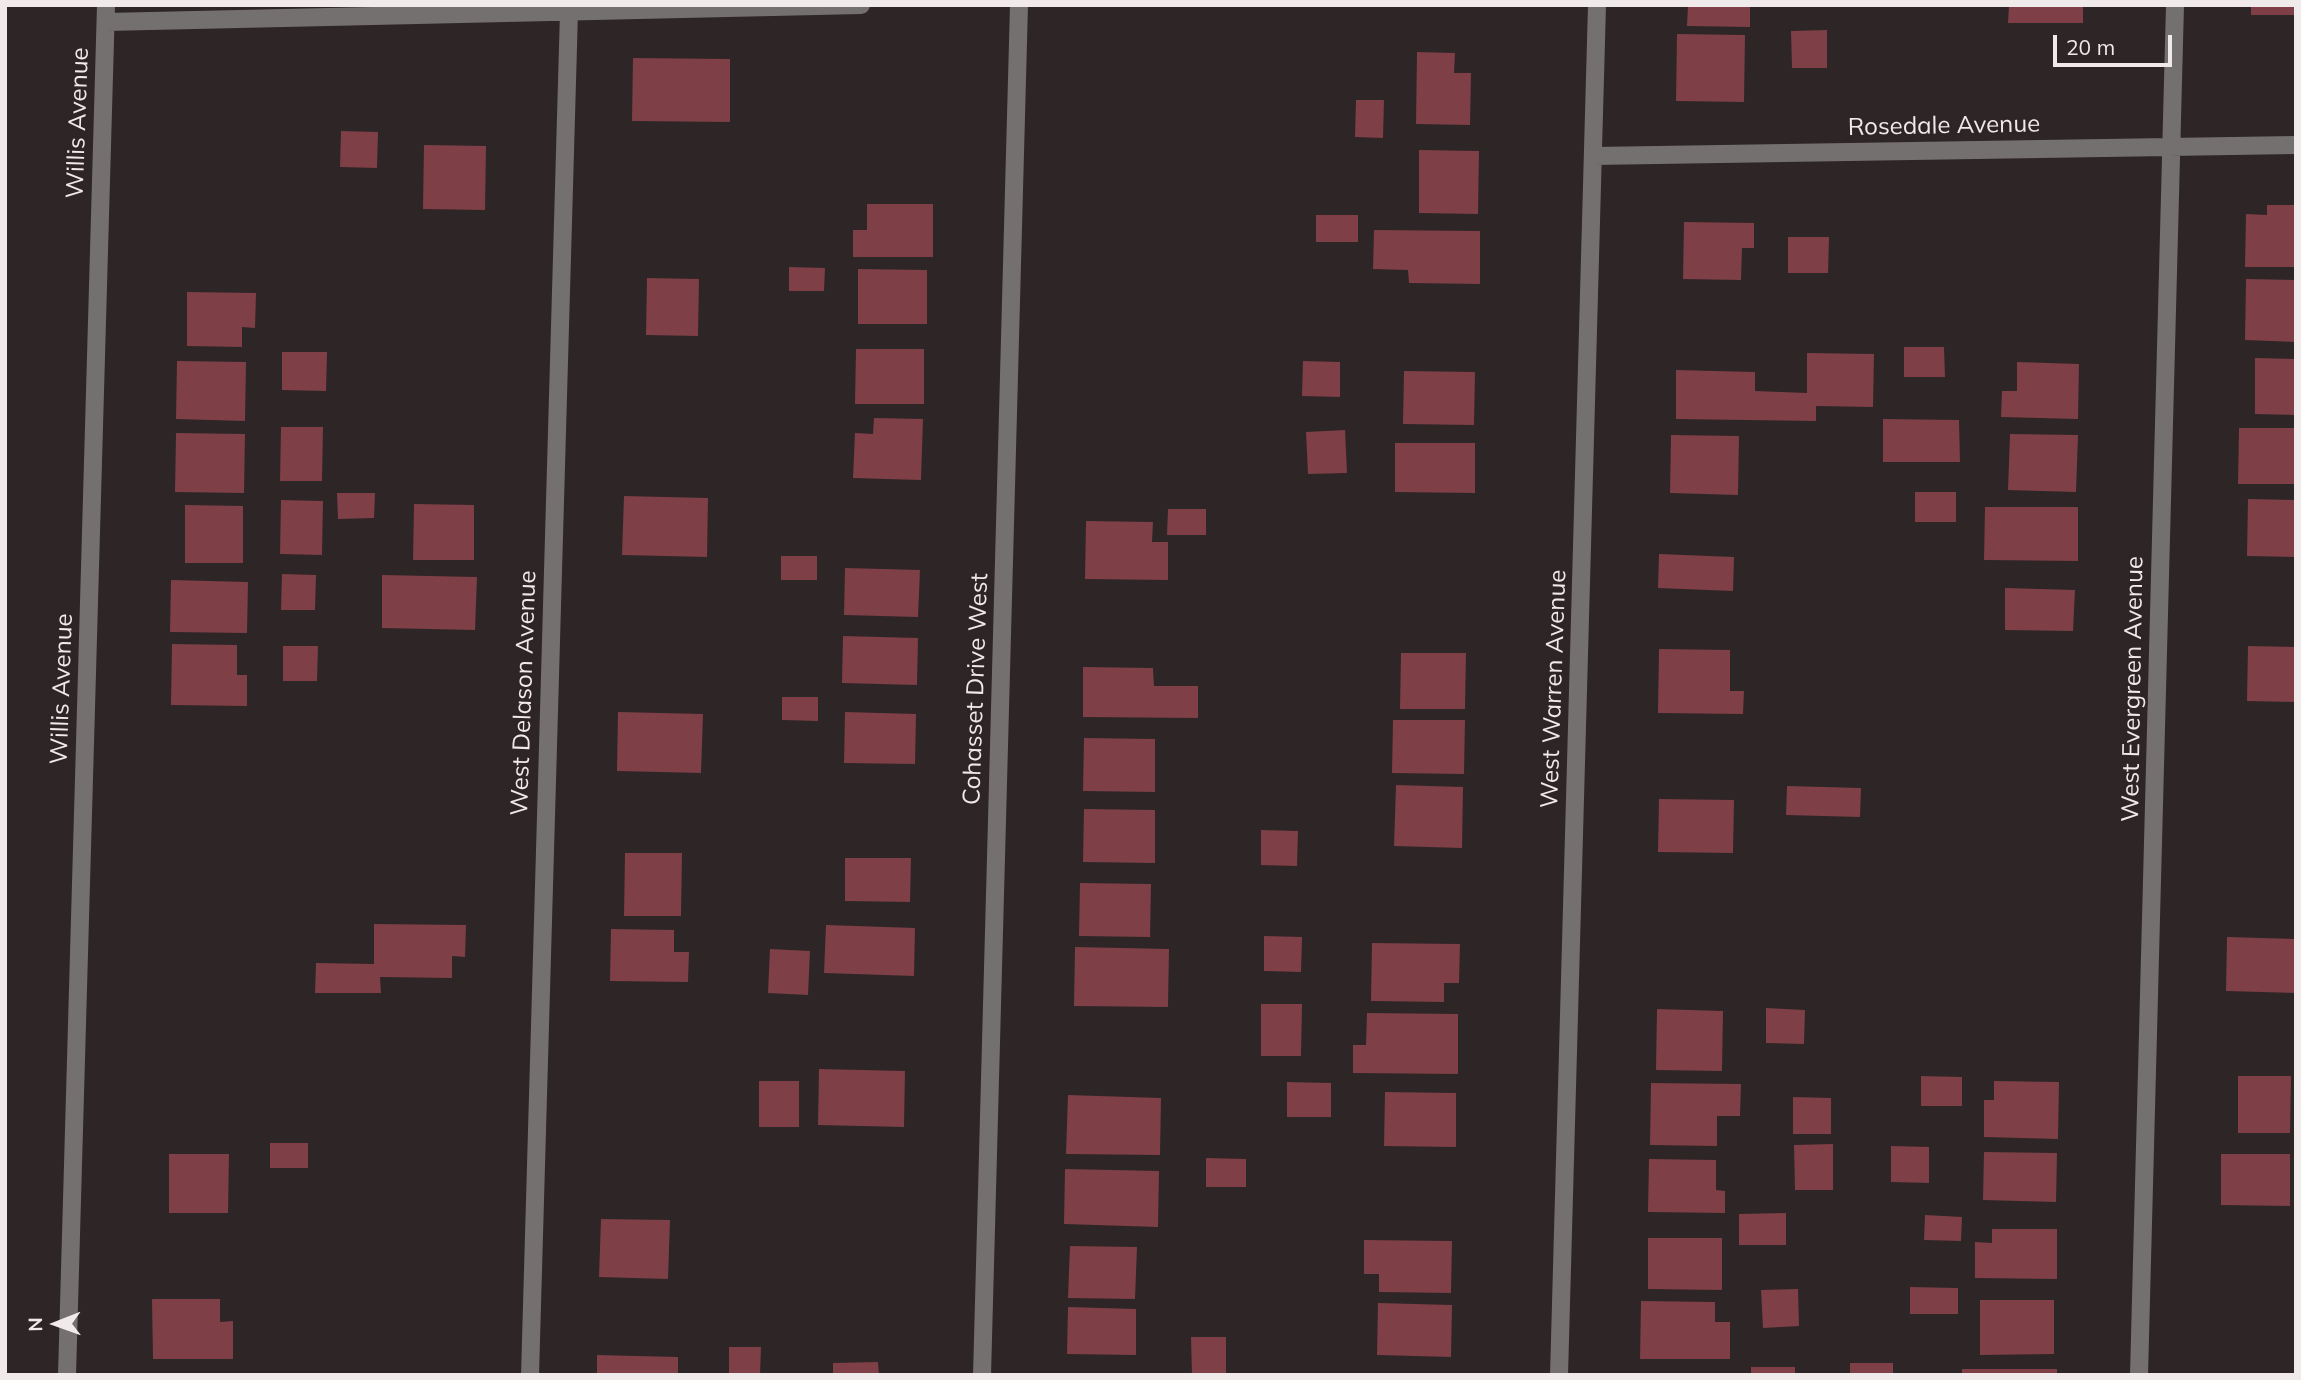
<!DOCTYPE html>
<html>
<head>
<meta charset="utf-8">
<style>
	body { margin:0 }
	#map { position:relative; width:2301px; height:1380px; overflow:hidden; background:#2d2526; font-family:Mulish,sans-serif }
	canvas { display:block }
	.frame { position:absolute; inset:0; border:7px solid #f0eaea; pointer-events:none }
	.north { position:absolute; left:21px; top:1289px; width:70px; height:70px; -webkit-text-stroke:5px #2d2526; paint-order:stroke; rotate:269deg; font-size:19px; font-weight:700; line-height:28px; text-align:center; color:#f0eaea }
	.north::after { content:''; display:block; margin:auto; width:24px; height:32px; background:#f0eaea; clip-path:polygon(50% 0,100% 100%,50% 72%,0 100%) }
	.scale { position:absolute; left:2053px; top:35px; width:119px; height:32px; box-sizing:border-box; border:4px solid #f0eaea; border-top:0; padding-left:9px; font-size:21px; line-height:24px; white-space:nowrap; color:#f0eaea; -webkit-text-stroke:5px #2d2526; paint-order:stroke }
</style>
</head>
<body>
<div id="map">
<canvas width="2301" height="1380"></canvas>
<div class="frame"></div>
<div class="north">N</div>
<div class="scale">20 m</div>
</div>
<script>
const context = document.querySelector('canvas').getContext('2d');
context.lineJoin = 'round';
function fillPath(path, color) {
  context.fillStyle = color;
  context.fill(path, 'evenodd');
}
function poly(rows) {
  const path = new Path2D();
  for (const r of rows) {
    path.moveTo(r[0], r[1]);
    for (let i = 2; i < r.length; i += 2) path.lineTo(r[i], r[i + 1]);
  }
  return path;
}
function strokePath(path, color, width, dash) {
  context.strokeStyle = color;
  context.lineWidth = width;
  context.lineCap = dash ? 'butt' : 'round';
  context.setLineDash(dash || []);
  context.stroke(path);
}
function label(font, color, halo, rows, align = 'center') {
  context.font = font + ' Mulish,sans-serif';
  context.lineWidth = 5;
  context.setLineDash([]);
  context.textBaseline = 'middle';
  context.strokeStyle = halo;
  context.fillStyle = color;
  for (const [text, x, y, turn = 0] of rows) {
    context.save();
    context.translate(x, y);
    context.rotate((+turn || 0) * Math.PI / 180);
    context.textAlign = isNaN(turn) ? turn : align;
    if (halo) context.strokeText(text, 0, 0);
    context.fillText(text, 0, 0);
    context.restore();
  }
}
fillPath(poly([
	[1688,5,1750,5,1750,27,1687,26],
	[2009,5,2083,5,2083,23,2008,23],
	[2251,5,2296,5,2296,15,2251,15],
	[1827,30,1827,68,1792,68,1791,31],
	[1677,34,1745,35,1744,102,1676,101],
	[1417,52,1455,53,1454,73,1471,73,1470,125,1416,124],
	[633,58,730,59,730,122,632,121],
	[1356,100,1384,100,1383,138,1355,137],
	[341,131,378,132,377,168,340,167],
	[424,145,486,146,485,210,423,209],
	[1419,150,1479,151,1478,214,1419,213],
	[867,204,933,204,933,257,853,257,853,230,867,230],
	[2267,205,2296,205,2296,267,2245,267,2246,214,2267,215],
	[1316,215,1358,215,1358,242,1316,242],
	[1684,222,1754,223,1754,248,1742,248,1741,280,1683,279],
	[1374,230,1480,231,1480,284,1409,283,1408,270,1373,269],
	[1788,237,1829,237,1828,273,1788,273],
	[789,267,825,268,824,291,789,291],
	[858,269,927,270,927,324,858,324],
	[647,278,699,279,698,336,646,335],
	[2246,279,2296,280,2296,342,2245,340],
	[187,292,256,293,255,328,242,327,242,347,187,346],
	[1904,347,1944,347,1945,377,1904,377],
	[856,349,924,349,924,404,855,404],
	[282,352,327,352,326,391,282,390],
	[1807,353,1874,354,1873,407,1816,406,1816,421,1676,419,1676,370,1755,372,1755,391,1807,393],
	[2255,358,2296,359,2296,415,2255,414],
	[177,361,246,362,245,421,176,419],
	[1303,361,1340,362,1340,397,1302,396],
	[2017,362,2079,364,2078,419,2001,417,2002,391,2017,391],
	[1404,371,1475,372,1474,425,1403,424],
	[874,418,923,419,921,480,853,478,855,433,873,434],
	[1883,419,1959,420,1960,462,1883,462],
	[281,427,323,427,322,481,280,481],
	[2239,428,2296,428,2296,484,2238,484],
	[1345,430,1347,473,1308,474,1306,432],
	[176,433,245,434,244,493,175,492],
	[2010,434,2078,435,2076,492,2008,490],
	[1671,435,1739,436,1738,495,1670,493],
	[1395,443,1475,443,1475,493,1395,492],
	[1915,492,1956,492,1956,522,1915,522],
	[337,493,375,493,374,518,338,519],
	[624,496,708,498,707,557,622,555],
	[2248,499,2296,500,2296,557,2247,556],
	[281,500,323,501,322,555,280,554],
	[414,504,474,505,474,560,413,560],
	[185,505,243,506,243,563,185,563],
	[1985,507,2078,507,2078,561,1984,560],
	[1168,509,1206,509,1206,535,1167,535],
	[1086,521,1153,522,1152,542,1168,542,1168,580,1085,579],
	[1659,554,1734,557,1733,591,1658,588],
	[781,556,817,556,817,580,781,580],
	[845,568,920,570,918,617,844,615],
	[282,574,316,575,315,610,281,610],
	[382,575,477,577,475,630,382,628],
	[171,580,248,582,247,633,170,632],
	[2005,588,2075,590,2073,631,2005,630],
	[843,636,918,638,917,685,842,683],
	[172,644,237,645,237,675,247,675,247,706,171,705],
	[283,646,318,646,317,681,283,681],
	[2248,646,2296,647,2296,702,2247,701],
	[1659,649,1730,650,1730,691,1744,691,1743,714,1658,713],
	[1401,653,1466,653,1465,709,1400,709],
	[1083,667,1153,668,1154,686,1198,686,1198,718,1083,717],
	[782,697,818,697,818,721,782,720],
	[618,712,703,714,701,773,617,771],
	[845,712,916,714,915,764,844,763],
	[1393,720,1465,720,1464,774,1392,773],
	[1084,738,1155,739,1155,792,1083,791],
	[1396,785,1463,787,1462,848,1394,846],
	[1787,786,1861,788,1860,817,1786,815],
	[1659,799,1734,800,1733,853,1658,852],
	[1084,809,1155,810,1155,863,1083,862],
	[1261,830,1298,831,1297,866,1261,865],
	[625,853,682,853,681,916,624,916],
	[845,858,911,858,910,902,845,901],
	[1080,883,1151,884,1150,937,1079,936],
	[374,924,466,925,465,957,452,956,452,978,380,977,381,993,315,993,316,963,374,964],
	[826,925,915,928,914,976,824,973],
	[611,929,674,930,674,952,689,952,688,982,610,981],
	[1264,936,1302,937,1301,972,1264,971],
	[2227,937,2296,939,2296,993,2226,991],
	[1372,943,1460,944,1459,983,1444,983,1444,1002,1371,1001],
	[1075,947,1169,949,1168,1007,1074,1006],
	[770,949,810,951,808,995,768,993],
	[1261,1004,1302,1004,1301,1056,1261,1056],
	[1766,1008,1805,1010,1804,1044,1766,1043],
	[1657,1009,1723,1011,1722,1071,1656,1070],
	[1367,1013,1458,1014,1458,1074,1353,1073,1353,1045,1366,1045],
	[819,1069,905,1071,904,1127,818,1125],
	[1921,1076,1962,1077,1962,1106,1921,1106],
	[2238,1076,2291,1076,2290,1133,2238,1133],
	[759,1081,799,1081,799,1127,759,1127],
	[1994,1081,2059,1082,2058,1139,1984,1137,1984,1100,1994,1100],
	[1287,1082,1331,1083,1331,1117,1287,1117],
	[1651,1083,1741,1084,1740,1116,1717,1116,1717,1146,1650,1145],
	[1385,1092,1456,1093,1456,1147,1384,1146],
	[1068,1095,1161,1098,1160,1155,1066,1154],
	[1793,1097,1831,1098,1831,1134,1793,1134],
	[270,1143,308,1143,308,1168,270,1168],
	[1833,1144,1833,1190,1795,1190,1794,1145],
	[1891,1146,1929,1147,1929,1183,1891,1182],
	[1984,1152,2057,1153,2056,1202,1983,1200],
	[169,1154,229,1154,228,1213,169,1213],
	[2221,1154,2290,1154,2290,1206,2221,1205],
	[1206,1158,1246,1159,1246,1187,1206,1187],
	[1649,1159,1716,1160,1716,1190,1725,1191,1725,1213,1648,1212],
	[1065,1169,1159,1171,1158,1227,1064,1224],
	[1786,1213,1786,1245,1739,1245,1739,1214],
	[1925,1215,1962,1217,1961,1241,1924,1240],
	[601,1219,670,1220,668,1279,599,1277],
	[1992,1229,2057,1229,2057,1279,1975,1278,1975,1242,1992,1243],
	[1648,1238,1722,1238,1722,1290,1648,1289],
	[1364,1240,1452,1241,1451,1293,1379,1292,1379,1274,1364,1274],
	[1070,1246,1137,1247,1135,1299,1068,1298],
	[1910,1287,1958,1288,1958,1314,1910,1314],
	[1798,1289,1799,1326,1763,1328,1761,1290],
	[152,1299,220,1299,220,1322,233,1321,233,1359,153,1359],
	[1980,1300,2054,1300,2054,1354,1980,1355],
	[1641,1301,1715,1302,1715,1322,1730,1322,1730,1359,1640,1359],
	[1378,1303,1452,1305,1451,1357,1377,1355],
	[1068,1307,1136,1309,1136,1355,1067,1354],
	[1191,1337,1226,1337,1226,1375,1192,1375],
	[729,1347,761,1347,760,1375,729,1375],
	[597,1355,678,1357,678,1375,597,1375],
	[878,1362,879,1375,833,1375,833,1363],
	[1850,1363,1893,1363,1893,1375,1850,1375],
	[1751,1367,1795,1367,1795,1375,1751,1375],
	[1962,1369,2057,1369,2057,1375,1962,1375]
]), '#7e3f47');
strokePath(poly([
	[106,22,861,5],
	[1593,156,2296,145],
	[67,1375,106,5],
	[530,1375,569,12],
	[982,1375,1019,5],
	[1559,1375,1597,5],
	[2139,1375,2175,5]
]), '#757070', 18);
label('24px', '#f0eaea', '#2d2526', [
	["Willis Avenue",78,123,-88],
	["Rosedale Avenue",1944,126,-1],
	["Willis Avenue",62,689,-88],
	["Cohasset Drive West",976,689,-88],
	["West Warren Avenue",1554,689,-88],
	["West Evergreen Avenue",2133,689,-89],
	["West Delason Avenue",524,693,-88]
]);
</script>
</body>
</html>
